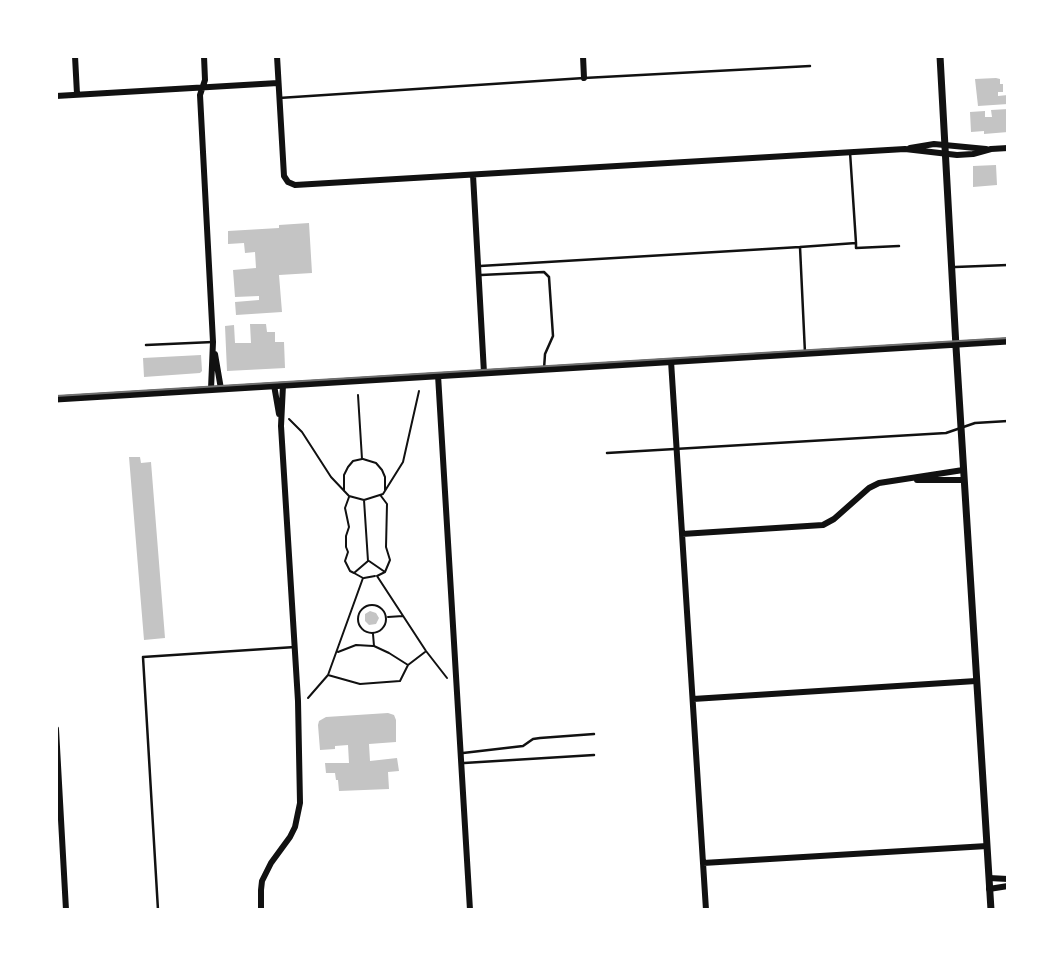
<!DOCTYPE html>
<html>
<head>
<meta charset="utf-8">
<style>
	body { margin:0 }
	#map { position:relative; width:1064px; height:966px; overflow:hidden; background:#fff; font-family:"Noto Sans",sans-serif }
	canvas { display:block }
	.frame { position:absolute; inset:0; border:58px solid #fff; pointer-events:none }
</style>
</head>
<body>
<div id="map">
<canvas width="1064" height="966"></canvas>
<div class="frame"></div>
</div>
<script>
const context = document.querySelector('canvas').getContext('2d');
context.lineJoin = 'round';
function fillPath(path, color) {
  context.fillStyle = color;
  context.fill(path, 'evenodd');
}
function poly(rows) {
  const path = new Path2D();
  for (const r of rows) {
    if (r.length === 3) {
      path.moveTo(r[0] + r[2], r[1]);
      path.arc(r[0], r[1], r[2], 0, 2 * Math.PI);
      continue;
    }
    path.moveTo(r[0], r[1]);
    for (let i = 2; i < r.length; i += 2) path.lineTo(r[i], r[i + 1]);
  }
  return path;
}
function strokePath(path, color, width, dash) {
  context.strokeStyle = color;
  context.lineWidth = width;
  context.lineCap = dash ? 'butt' : 'round';
  context.setLineDash(dash || []);
  context.stroke(path);
}
fillPath(poly([
	[996,78,1000,79,1000,84,1003,84,1003,92,998,92,998,96,1008,95,1008,104,978,106,975,79],
	[1008,109,1008,132,984,134,984,131,971,132,970,112,985,111,985,117,992,117,991,110],
	[996,165,997,185,973,187,973,166],
	[309,223,312,273,279,275,282,312,236,315,235,302,259,300,259,296,235,297,233,270,256,268,255,252,245,253,244,243,228,244,228,231,279,228,279,225],
	[250,324,266,324,267,332,275,332,275,342,284,342,285,368,227,371,225,326,234,325,235,343,251,343],
	[201,355,202,371,200,373,144,377,143,358],
	[129,457,140,457,141,463,151,462,165,638,144,640],
	[370,611,376,613,379,618,376,624,369,625,365,621,365,614],
	[388,713,394,715,396,720,396,742,369,744,370,761,397,758,399,771,388,772,389,789,339,791,338,780,336,780,335,773,326,773,325,763,349,763,348,745,335,746,335,749,320,750,318,725,319,721,326,717]
]), '#c4c4c4');
strokePath(poly([
	[289,419,302,432,331,477,349,496,364,500,383,494,403,462,419,391],
	[363,459,376,463,382,470,385,477,385,490],
	[344,491,344,475,348,467,353,461,362,459,358,395],
	[381,496,387,504,386,547,390,560,385,572],
	[349,497,345,508,349,527,346,536,346,547,348,552,345,561,350,571,354,573],
	[369,561,385,572,377,576,426,651,447,678],
	[364,578,375,576],
	[372,619,14],
	[388,617,403,616],
	[373,634,374,646,389,653,408,665],
	[338,652,356,645,373,646],
	[328,675,360,684,400,681,408,665,425,652],
	[308,698,328,675,363,578,354,573,368,561,364,500]
]), '#111', 2);
strokePath(poly([
	[279,98,584,78,810,66],
	[856,243,856,248,899,246],
	[800,247,856,243,850,152],
	[480,266,800,247,805,353],
	[955,267,1008,265],
	[481,275,544,272,549,277,553,336,545,354,544,369],
	[146,345,213,342],
	[607,453,946,433,975,423,1008,421],
	[463,753,523,746,533,739,540,738,594,734],
	[464,763,594,755],
	[158,910,143,657,295,647]
]), '#111', 2.5);
strokePath(poly([
	[75,56,77,94],
	[204,56,205,80,200,95,213,342,211,389],
	[277,56,284,176,288,182,295,185,905,149,957,155,973,154,991,149,1008,148],
	[583,56,584,78],
	[56,96,278,83],
	[910,148,934,144,986,149],
	[473,175,484,373],
	[215,354,221,389],
	[671,361,706,910],
	[438,375,470,910],
	[274,385,279,414],
	[917,480,964,480],
	[682,534,823,525,834,519,869,488,879,483,963,470],
	[693,699,976,681],
	[56,729,66,910],
	[703,863,987,846],
	[989,878,1008,879],
	[989,889,1008,886],
	[261,910,261,890,262,881,271,863,290,837,295,827,300,803,298,701,281,426,283,385]
]), '#111', 6);
strokePath(poly([
	[940,56,956,347,991,910],
	[56,399,1008,341]
]), '#111', 7);
strokePath(poly([
	[56,396,1008,338]
]), '#707070', 2);
</script>
</body>
</html>
